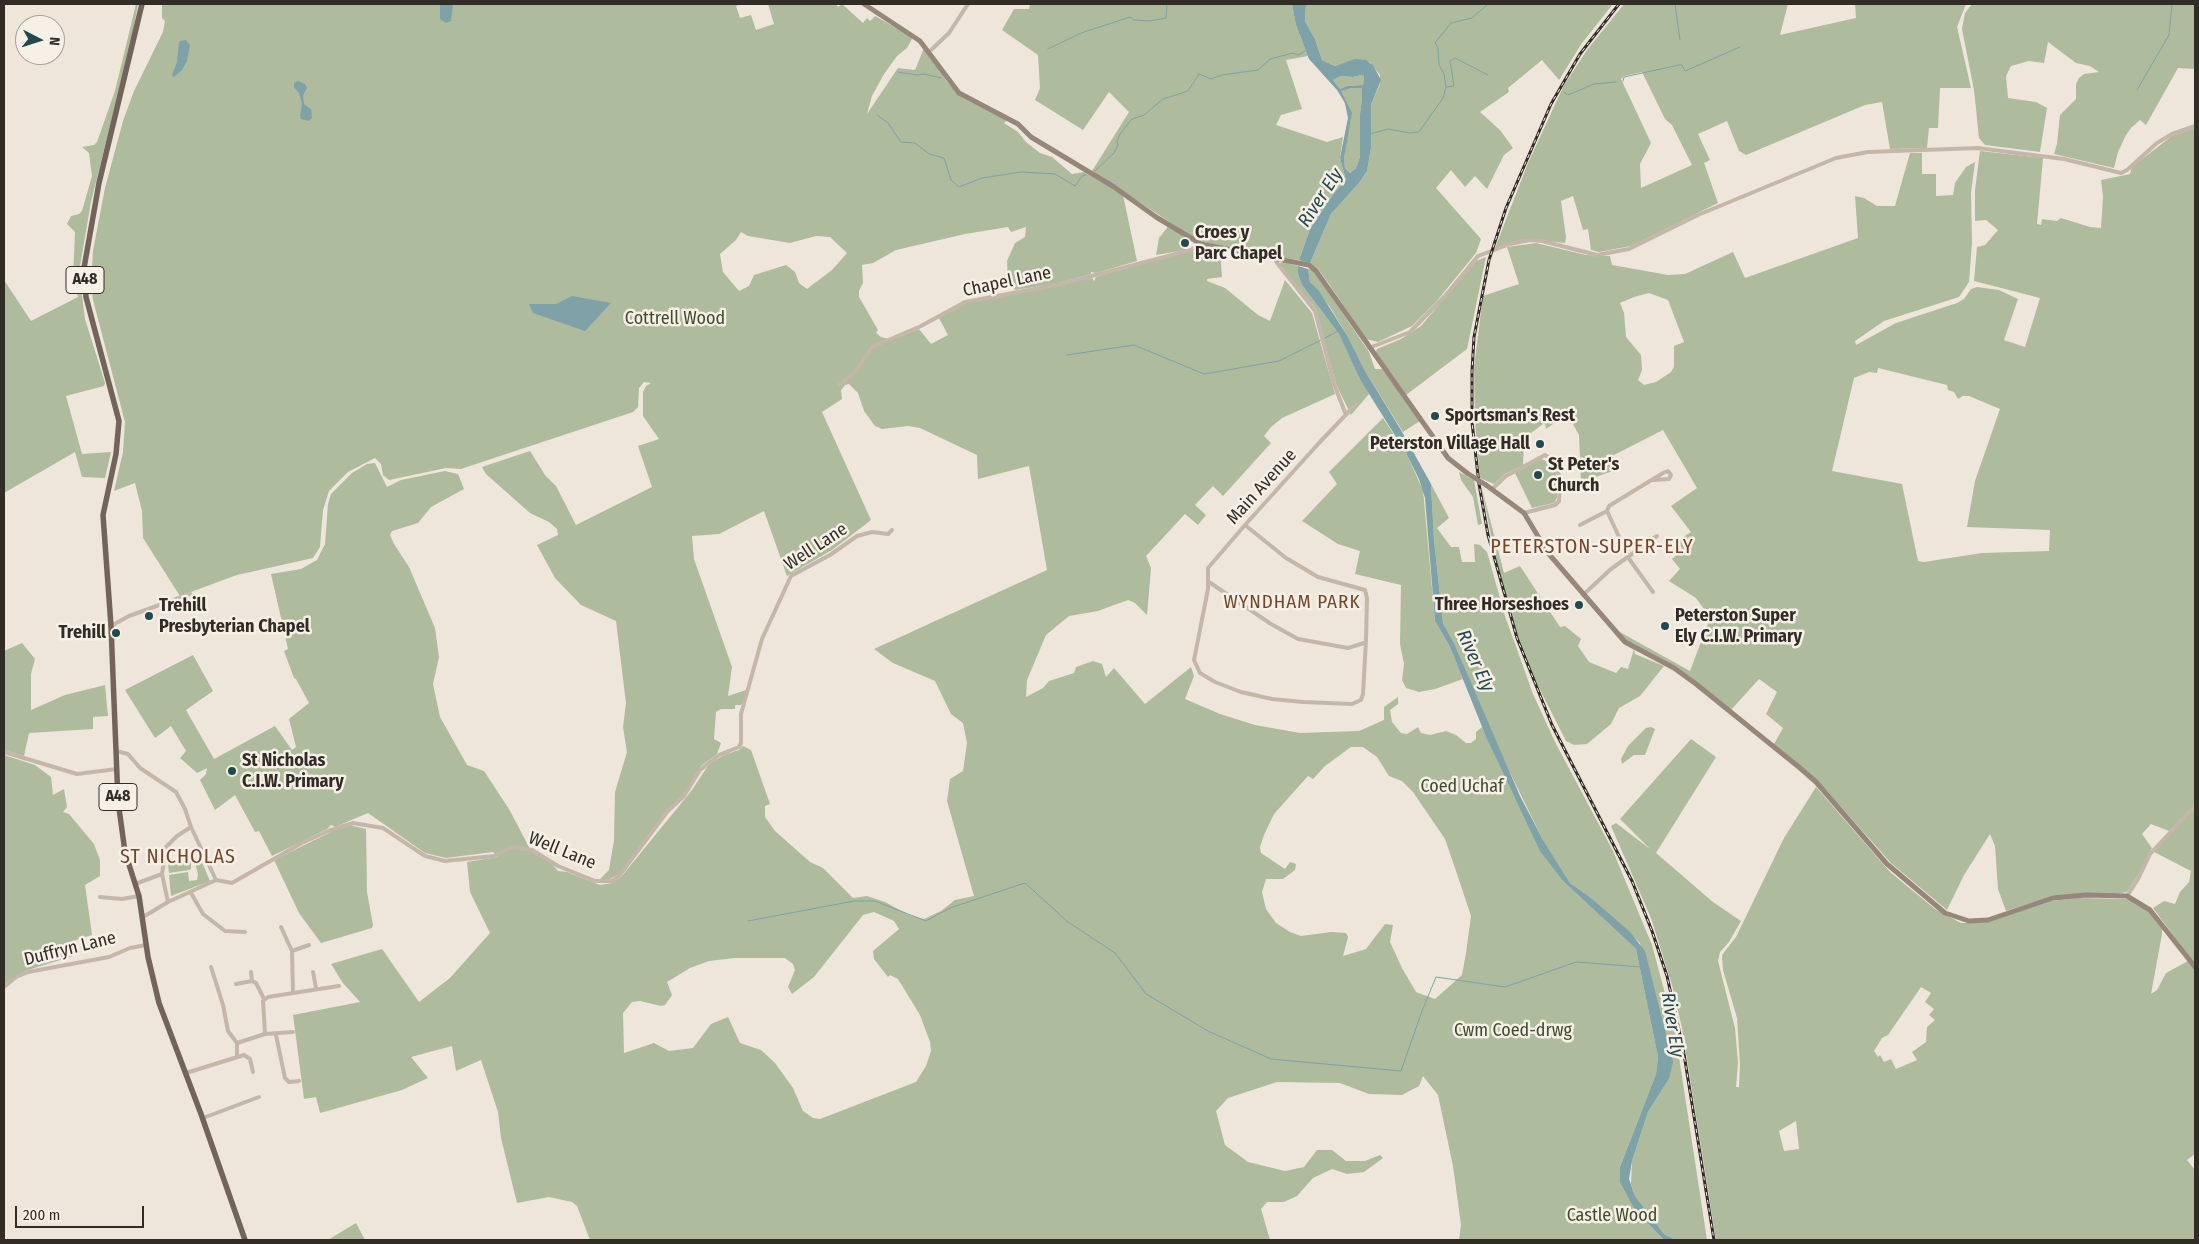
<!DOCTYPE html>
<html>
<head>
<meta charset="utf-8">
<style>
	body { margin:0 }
	#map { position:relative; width:2199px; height:1244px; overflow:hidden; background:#eee6db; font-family:"Fira Sans Condensed",sans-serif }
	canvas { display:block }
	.frame { position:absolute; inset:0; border:5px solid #322c27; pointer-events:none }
	.north { position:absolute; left:15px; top:15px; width:50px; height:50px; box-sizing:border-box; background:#f6f0e6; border:1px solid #a8a29a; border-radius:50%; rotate:95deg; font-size:14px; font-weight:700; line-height:20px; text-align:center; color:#322c27 }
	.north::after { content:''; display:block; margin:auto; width:18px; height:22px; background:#23484e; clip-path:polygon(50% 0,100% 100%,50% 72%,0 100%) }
	.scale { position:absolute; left:15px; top:1206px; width:129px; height:22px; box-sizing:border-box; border:2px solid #322c27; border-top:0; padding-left:6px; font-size:15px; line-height:18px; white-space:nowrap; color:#322c27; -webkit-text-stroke:4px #f6f0e6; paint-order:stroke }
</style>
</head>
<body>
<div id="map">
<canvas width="2199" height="1244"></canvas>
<div class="frame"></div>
<div class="north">N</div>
<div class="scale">200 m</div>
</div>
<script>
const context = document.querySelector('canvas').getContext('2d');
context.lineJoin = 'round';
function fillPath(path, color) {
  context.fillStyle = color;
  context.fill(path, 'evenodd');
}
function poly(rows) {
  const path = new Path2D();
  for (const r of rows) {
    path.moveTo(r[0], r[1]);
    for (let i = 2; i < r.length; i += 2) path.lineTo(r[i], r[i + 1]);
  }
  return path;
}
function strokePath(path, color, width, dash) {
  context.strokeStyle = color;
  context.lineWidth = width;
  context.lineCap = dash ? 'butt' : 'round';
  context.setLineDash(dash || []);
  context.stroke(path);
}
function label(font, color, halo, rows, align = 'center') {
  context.font = font + ' "Fira Sans Condensed",sans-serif';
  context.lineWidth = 5;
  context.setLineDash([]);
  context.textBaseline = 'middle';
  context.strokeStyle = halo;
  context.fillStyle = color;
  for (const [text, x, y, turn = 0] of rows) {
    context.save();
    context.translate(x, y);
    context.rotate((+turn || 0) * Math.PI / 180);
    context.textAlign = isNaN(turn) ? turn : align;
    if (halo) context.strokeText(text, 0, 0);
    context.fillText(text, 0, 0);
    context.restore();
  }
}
fillPath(poly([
	[136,4,138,4,132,38,91,202,79,272,85,319,105,383,104,386,66,396,82,454,111,452,105,478,82,477,75,452,4,493,4,280,31,321,78,297,73,277,75,232,67,224,71,216,79,214,82,211,92,176,89,153,82,147,94,145,97,142,115,91],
	[162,4,742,4,736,6,740,18,751,15,756,30,774,24,768,4,836,4,838,7,842,4,863,23,867,18,870,21,875,16,910,36,912,39,907,48,897,56,884,74,872,96,867,114,898,68,915,70,924,48,941,70,946,81,963,98,1007,120,1004,123,1018,132,1026,142,1040,153,1052,157,1072,174,1084,172,1123,195,1137,261,1096,273,1091,272,1091,274,1058,283,1016,290,1008,285,1007,261,1015,243,1025,237,1026,227,1011,232,1008,227,965,234,896,250,873,263,862,265,863,283,859,291,859,297,878,330,876,333,881,337,892,340,919,329,931,344,948,335,939,318,966,303,1092,278,1094,281,1096,277,1122,269,1204,248,1220,250,1222,277,1207,279,1207,281,1225,288,1258,315,1270,321,1285,280,1312,313,1335,394,1282,418,1271,427,1264,436,1271,443,1223,496,1213,486,1195,505,1206,515,1198,525,1185,514,1146,556,1151,568,1147,615,1135,603,1128,600,1098,611,1069,616,1046,635,1027,680,1026,697,1043,688,1049,681,1074,673,1076,667,1093,661,1102,664,1106,677,1114,668,1145,704,1191,667,1194,676,1185,699,1220,714,1255,725,1300,733,1359,731,1384,720,1384,707,1398,697,1398,704,1390,710,1392,722,1401,733,1407,734,1418,727,1421,733,1430,735,1446,731,1456,735,1466,743,1471,743,1476,739,1476,732,1482,727,1512,792,1564,882,1636,949,1658,1057,1656,1074,1620,1167,1635,1210,1664,1240,1459,1240,1461,1225,1453,1166,1438,1095,1423,1076,1419,1086,1402,1095,1369,1094,1340,1083,1277,1082,1228,1098,1216,1111,1225,1145,1248,1162,1285,1171,1304,1167,1317,1150,1332,1150,1346,1161,1365,1161,1380,1155,1383,1158,1364,1172,1347,1174,1332,1169,1313,1178,1297,1196,1284,1202,1267,1202,1261,1209,1270,1240,590,1240,577,1206,572,1202,549,1197,517,1203,501,1138,498,1112,481,1060,456,1071,452,1046,411,1057,428,1078,402,1090,320,1113,316,1097,304,1099,293,1015,360,1002,343,983,331,964,382,949,419,1002,450,978,490,933,470,892,467,862,498,857,493,852,446,858,425,853,368,813,335,827,331,825,327,829,272,856,259,831,255,832,235,795,215,810,200,780,206,774,207,768,197,773,180,758,186,751,171,726,155,738,125,690,193,655,213,691,186,710,214,759,275,726,292,750,296,747,289,719,309,703,296,679,294,678,284,651,288,649,271,574,301,569,317,560,325,544,328,504,331,494,352,473,367,464,375,463,387,487,401,480,445,471,458,474,464,489,431,507,418,523,392,531,390,535,394,544,409,567,435,628,439,657,433,684,440,717,467,765,484,771,509,809,529,847,528,850,552,864,558,871,567,872,600,885,612,883,621,877,692,790,709,764,724,755,739,750,743,746,751,750,770,804,765,806,765,817,775,831,810,862,823,868,853,898,867,896,885,902,909,915,924,919,941,911,955,900,974,896,947,801,950,779,963,771,967,743,963,723,951,714,935,681,893,663,874,649,1047,570,1029,466,978,479,977,455,920,428,908,426,882,429,875,426,864,411,858,393,849,384,845,385,841,390,842,399,822,412,871,520,832,550,787,576,764,511,719,534,692,536,694,559,732,667,728,696,746,690,745,699,741,705,735,705,735,709,721,709,716,712,714,739,721,743,717,754,701,766,683,795,667,810,619,874,608,880,600,879,609,870,614,840,615,792,627,752,623,727,626,703,616,621,581,605,555,578,537,545,558,535,557,529,549,522,530,513,486,474,482,467,530,451,545,475,556,486,576,525,652,487,638,446,659,439,643,416,643,392,646,386,651,383,644,382,639,388,638,407,633,412,461,469,446,468,389,480,383,475,381,464,375,458,348,472,329,491,323,510,320,547,313,558,237,575,180,596,143,538,142,511,135,483,114,491,123,452,125,422,93,300,91,284,93,251,105,188,123,121,134,91,163,32,165,21,162,18],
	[741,232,748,236,790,243,816,236,830,237,847,253,832,270,807,289,799,283,795,272,786,265,754,275,749,286,739,291,723,272,720,254,736,240],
	[1351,747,1363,747,1377,757,1389,776,1402,781,1413,792,1445,839,1455,868,1471,916,1466,953,1462,975,1435,999,1416,992,1402,968,1390,942,1393,925,1385,924,1366,949,1343,956,1348,937,1346,933,1331,932,1301,936,1290,932,1276,923,1266,909,1262,892,1266,879,1283,879,1295,870,1296,864,1290,862,1285,869,1261,853,1260,847,1264,835,1274,814,1308,776,1313,779,1325,766],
	[874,912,894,921,899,929,873,951,874,959,888,977,890,975,898,979,920,1015,930,1042,931,1051,926,1066,916,1082,820,1119,813,1118,803,1111,793,1088,775,1063,761,1050,740,1043,728,1017,711,1024,693,1048,669,1051,654,1043,624,1053,623,1013,632,1002,640,1001,661,1006,665,1005,672,995,667,982,690,968,709,961,735,958,785,958,793,964,795,970,788,987,792,994,814,977,863,915],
	[1030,4,1292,4,1296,25,1308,56,1286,60,1302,109,1281,115,1276,125,1327,142,1343,137,1340,158,1346,180,1334,193,1310,229,1299,260,1236,250,1197,240,1092,171,1129,112,1109,92,1083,130,1035,100,1040,88,1038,55,1002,30,1014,9,1029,9],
	[1306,4,1613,4,1582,43,1559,80,1542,60,1508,88,1509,92,1480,112,1500,130,1513,148,1504,155,1487,189,1475,176,1465,187,1451,170,1436,188,1481,239,1476,253,1436,302,1412,326,1378,342,1366,339,1329,284,1318,269,1310,263,1331,214,1359,183,1367,171,1371,148,1371,105,1380,84,1380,75,1370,62,1345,63,1335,66,1322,60,1315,39,1305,21],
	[1624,4,1788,4,1780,35,1856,18,1855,4,1966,4,1957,27,1971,88,1940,88,1938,128,1929,128,1927,148,1890,149,1882,102,1865,105,1746,155,1739,151,1727,121,1698,134,1710,160,1704,163,1718,203,1631,246,1599,252,1591,250,1588,229,1583,230,1573,196,1561,201,1566,237,1565,243,1525,239,1495,248,1528,163,1564,85,1587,50],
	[1642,72,1665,119,1672,125,1692,165,1641,188,1640,164,1651,143,1621,79,1624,76],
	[1972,4,2195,4,2195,69,2178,68,2146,125,2140,120,2131,128,2126,135,2118,152,2114,168,2054,154,2057,144,2060,115,2076,99,2076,84,2079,78,2084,74,2099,72,2090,66,2076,63,2048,42,2044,63,2029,61,2011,66,2006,76,2008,98,2036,102,2047,108,2040,152,1985,145,1979,138,1974,90,1962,29,1965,13],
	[1361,75,1364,76,1363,85,1347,86,1340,89,1333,80,1341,76,1353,77],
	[1352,88,1362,88,1362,98,1360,114,1360,157,1356,168,1350,173,1345,168,1344,158,1346,137,1351,119,1340,91],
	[2195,128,2195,804,2169,831,2151,824,2142,834,2152,848,2137,877,2127,892,2115,894,2055,896,2006,911,1998,889,1995,846,1990,834,1964,875,1947,910,1891,863,1816,779,1774,744,1783,728,1766,714,1777,692,1759,679,1731,710,1672,665,1625,640,1618,631,1690,671,1709,621,1709,616,1696,598,1669,581,1680,569,1672,559,1683,550,1677,541,1691,532,1671,506,1697,488,1663,430,1608,458,1613,471,1581,482,1579,435,1569,417,1557,421,1546,429,1545,424,1543,424,1531,433,1524,445,1523,465,1505,474,1494,484,1480,478,1475,421,1474,367,1483,296,1519,284,1507,247,1536,243,1586,255,1610,256,1612,265,1668,275,1685,274,1733,252,1745,278,1858,238,1855,196,1864,198,1877,206,1895,206,1910,153,1922,153,1922,174,1936,174,1936,196,1953,195,1955,183,1966,167,1975,162,1971,193,1972,243,1969,282,1959,297,1884,321,1855,341,1856,345,1896,323,1957,303,1964,299,1971,289,1977,287,1999,290,2018,299,2004,340,2025,347,2040,298,1974,281,1977,247,1985,245,1998,230,1986,220,1975,221,1975,190,1980,151,2043,158,2037,224,2041,225,2042,219,2057,221,2061,218,2090,227,2101,228,2103,197,2101,180,2130,174,2132,167,2172,136],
	[1649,293,1668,300,1684,342,1674,346,1674,367,1671,372,1656,382,1644,385,1638,380,1642,370,1641,355,1626,337,1624,313,1620,303,1634,297],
	[1878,368,1947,385,1948,390,1954,392,1958,399,1963,396,1969,396,2000,409,1975,481,1967,527,2050,530,2049,551,1982,553,1924,562,1918,561,1902,484,1832,471,1854,378,1869,372,1877,373],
	[1167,225,1188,239,1182,243,1186,250,1156,255,1159,238,1167,228],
	[1486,257,1467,349,1406,395,1376,352,1377,349,1401,339,1421,326,1476,261],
	[1284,262,1298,266,1298,274,1302,285,1339,334,1369,394,1351,415,1336,384,1316,309,1280,265,1280,263],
	[1308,269,1312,270,1322,283,1369,352,1375,369,1382,369,1420,421,1403,432,1365,371,1348,337,1330,307,1310,282],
	[1383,418,1406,453,1423,490,1435,621,1450,647,1463,679,1435,689,1419,692,1406,688,1402,680,1404,664,1400,644,1401,585,1355,574,1360,551,1338,544,1302,521,1337,484,1329,472],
	[1541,459,1549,462,1556,472,1557,498,1554,503,1532,508,1515,473],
	[1459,472,1474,480,1482,524,1478,525,1473,497,1461,480],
	[1431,484,1449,518,1437,528,1451,547,1459,547,1462,562,1475,562,1474,544,1480,545,1487,552,1505,616,1533,694,1555,742,1613,851,1652,945,1675,1031,1707,1240,1676,1240,1664,1234,1635,1196,1631,1184,1632,1161,1648,1112,1669,1079,1640,943,1590,897,1570,883,1542,838,1496,744,1454,643,1443,623,1434,540],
	[1481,485,1504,573,1520,566,1560,627,1565,626,1581,639,1578,646,1589,662,1616,673,1621,667,1628,669,1634,649,1635,654,1664,666,1640,696,1619,708,1611,724,1587,744,1574,745,1566,741,1532,674,1517,635,1495,556],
	[22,643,35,659,31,674,31,710,65,695,105,685,108,716,93,717,93,729,29,733,24,756,4,750,4,651],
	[1651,727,1655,729,1645,755,1634,755,1622,764,1621,759,1628,746,1646,728],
	[1691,739,1716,757,1656,853,1713,902,1741,921,1729,942,1720,952,1718,961,1735,1028,1738,1063,1736,1087,1739,1087,1740,1064,1737,1018,1723,970,1722,955,1736,937,1784,838,1816,787,1890,872,1935,909,1961,923,1988,922,2051,901,2078,898,2127,899,2136,902,2154,916,2162,926,2162,934,2151,994,2157,990,2166,973,2188,961,2195,970,2195,1154,2187,1160,2195,1170,2195,1240,1716,1240,1682,1028,1672,985,1651,918,1611,826,1616,823,1650,849,1620,819],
	[1921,987,1931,993,1925,1002,1934,1009,1929,1015,1935,1020,1927,1027,1926,1042,1912,1052,1917,1060,1896,1069,1891,1059,1884,1062,1880,1055,1878,1057,1874,1051,1882,1038,1888,1035],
	[1796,1121,1799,1149,1784,1151,1779,1131],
	[4,755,35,765,51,777,53,795,64,789,67,807,63,812,69,814,94,844,100,860,100,876,85,885,92,935,73,941,73,956,25,971,4,984],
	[2195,807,2195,965,2153,908,2164,901,2175,904,2180,892,2189,882,2191,871,2154,852],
	[349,825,366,829,367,892,373,925,372,928,321,943,299,913,274,860,339,828],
	[193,857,201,860,210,881,171,896,169,875,188,872,189,881,197,880,198,874,195,863,191,863,191,869,189,870,169,873,168,864],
	[356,1223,365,1240,328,1240,336,1235]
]), '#aebb9d');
fillPath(poly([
	[440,4,453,4,451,21,446,23,440,19],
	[1292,4,1306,4,1305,21,1315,39,1322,60,1335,66,1355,59,1366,60,1373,65,1381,80,1371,105,1371,148,1367,171,1359,183,1331,214,1310,263,1299,260,1310,229,1334,193,1346,180,1340,158,1348,118,1345,103,1337,90,1309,59,1296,25],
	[1361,75,1364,76,1363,85,1347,86,1340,89,1333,80,1341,76,1353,77],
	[1352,88,1362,88,1362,98,1360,114,1360,157,1356,168,1350,173,1345,168,1344,158,1352,113,1341,91],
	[186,40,190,45,187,61,182,70,174,77,172,75,177,62,179,43,180,41],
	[298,81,305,84,307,88,303,95,304,104,311,109,312,118,309,121,301,119,300,115,302,104,299,93,294,87,294,83],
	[1298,266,1308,269,1310,282,1319,291,1348,337,1365,371,1401,430,1431,484,1434,540,1443,623,1454,643,1520,796,1542,838,1570,883,1590,897,1630,932,1645,951,1673,1062,1669,1079,1648,1112,1632,1161,1629,1179,1635,1196,1658,1226,1664,1234,1676,1240,1664,1240,1635,1210,1620,1182,1620,1167,1656,1074,1658,1057,1636,949,1564,882,1540,851,1487,739,1450,647,1435,621,1425,498,1419,479,1406,453,1361,381,1339,334,1302,285,1298,274],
	[572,296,611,303,585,331,533,313,529,304,556,304]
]), '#7ea2a7');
strokePath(poly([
	[1675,4,1680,40],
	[1048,49,1081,33,1130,17,1134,20,1149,21,1166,18,1167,4],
	[898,72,917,75,924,74,941,78],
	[1623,81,1624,77,1679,65,1682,65,1685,71,1740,47],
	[1446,87,1454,86,1450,61,1455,58,1488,75],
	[2137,90,2169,35,2172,4],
	[1564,92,1568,95,1594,84,1616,82],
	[877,115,888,123,901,142,915,143,929,154,944,158,951,180,959,187,982,178,1021,172,1055,174,1075,186,1082,176,1086,175],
	[1370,134,1388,129,1410,133,1419,132,1443,98,1446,87,1444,74,1439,65,1438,48,1435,43,1451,23,1472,18,1488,4],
	[1095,171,1114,153,1118,145,1117,141,1120,134,1132,119,1144,115,1163,99,1188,91,1199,74,1211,79,1222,75,1258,70,1270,59,1293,53,1298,55,1305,51],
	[1325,338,1338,331],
	[1067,355,1134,345,1204,374,1279,361,1321,340],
	[748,921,854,901,875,901,926,921,950,908,1025,883,1068,922,1115,953,1146,994,1208,1031,1271,1059,1401,1071,1422,1011,1436,977,1505,987,1576,962,1641,967]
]), '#7ea2a7', 1);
strokePath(poly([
	[930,51,949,33,968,4],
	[1274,259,1315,311,1334,384,1346,415],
	[1369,348,1410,332,1445,296,1478,256,1510,244,1530,240,1542,241,1597,255,1629,249,1698,215,1836,158,1868,152,1978,148,2064,159,2121,173,2127,170,2157,143,2172,134,2195,126],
	[839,385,855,372,872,347,921,326,965,302,1061,284,1191,250,1201,244],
	[1492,489,1506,476,1545,455,1548,457,1560,476,1559,501,1555,505,1524,513],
	[1607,511,1628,556],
	[1245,525,1286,558,1318,577,1365,590,1367,598,1366,640,1363,694,1361,700,1352,704,1303,702,1272,699,1241,692,1215,682,1200,673,1194,660,1208,589,1208,568,1245,525,1319,443,1356,404],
	[1580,525,1607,511,1609,506,1663,473,1668,471,1671,475,1669,479,1652,480],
	[1627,556,1653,592],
	[1209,582,1271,624,1298,639,1348,648,1364,643],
	[1583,595,1611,569,1657,536],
	[111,626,129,616,190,594],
	[116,751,128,754,140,768,176,792,185,809,191,827,216,880],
	[4,752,77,774,117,769],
	[135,884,162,874],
	[191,893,203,914,225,931,245,932],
	[2127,896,2138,879,2150,854,2195,806],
	[100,897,122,899,139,896],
	[168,902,162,874,166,847,177,836,191,827],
	[143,917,168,902,216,880,232,883,300,844,328,831,353,823,383,828,425,856,445,861,494,856,512,847,532,850,558,866,595,881,612,881,619,876,667,812,684,796,700,770,719,755,739,747,741,743,741,714,762,639,791,576,830,555,857,536,872,532,888,534,892,530],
	[292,951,309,945],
	[211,967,223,1005,228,1031,237,1043,237,1056],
	[251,972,252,981],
	[313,972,316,988],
	[236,984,252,981,256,983,264,999],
	[4,987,16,977,28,972,109,957,130,948,146,945],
	[293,993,339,986],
	[265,1034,263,1001,268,997,293,993,292,951,281,927],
	[276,1035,285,1078,289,1082,299,1081],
	[237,1043,265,1034,293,1032],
	[186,1073,244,1055,250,1059,253,1072],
	[203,1118,259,1097]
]), '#c4b7a9', 4);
strokePath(poly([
	[864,4,920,41,959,93,1018,124,1031,137,1114,187,1156,217,1201,244,1309,265,1316,271,1448,458,1467,473],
	[1486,485,1524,513,1548,553,1625,642,1674,668,1696,684,1800,768,1816,782,1887,864,1945,913,1969,921,1988,920,2053,898,2086,895,2127,896,2150,910,2195,967]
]), '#97877a', 5);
strokePath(poly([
	[142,4,99,183,84,268,86,297,119,421,116,454,103,515,111,626,118,801,125,852,139,896,148,957,159,1003,201,1114,245,1240]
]), '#72645a', 5.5);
const rail = poly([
	[1619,4,1580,54,1551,104,1506,208,1489,260,1474,337,1472,371,1472,422,1479,484,1488,535,1517,638,1552,725,1632,881,1652,931,1667,976,1683,1048,1714,1240]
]);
strokePath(rail, '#322c27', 3);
strokePath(rail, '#f6f0e6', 1, [4]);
strokePath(poly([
	[1467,473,1486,485]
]), '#97877a', 5);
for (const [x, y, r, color] of [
	[1185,243,5,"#23484e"],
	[1435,416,5,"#23484e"],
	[1540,444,5,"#23484e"],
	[1538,475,5,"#23484e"],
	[1579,605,5,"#23484e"],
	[149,616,5,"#23484e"],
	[1665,626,5,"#23484e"],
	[116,633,5,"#23484e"],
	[232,771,5,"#23484e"]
]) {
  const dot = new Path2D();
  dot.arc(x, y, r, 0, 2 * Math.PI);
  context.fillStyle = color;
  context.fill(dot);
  strokePath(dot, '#f6f0e6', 2);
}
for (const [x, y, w] of [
	[85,280,38],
	[118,797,38]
]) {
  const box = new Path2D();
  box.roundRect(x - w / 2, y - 13.5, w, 27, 4);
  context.fillStyle = '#f6f0e6';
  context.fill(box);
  strokePath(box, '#322c27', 1);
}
label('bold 16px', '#322c27', null, [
	["A48",85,280],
	["A48",118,797]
]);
label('bold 18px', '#322c27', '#f6f0e6', [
	["Croes y",1195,233],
	["Parc Chapel",1195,254],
	["Sportsman's Rest",1445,416],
	["Peterston Village Hall",1530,444,"right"],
	["St Peter's",1548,465],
	["Church",1548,486],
	["Three Horseshoes",1569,605,"right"],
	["Trehill",159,606],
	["Presbyterian Chapel",159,627],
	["Peterston Super",1675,616],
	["Ely C.I.W. Primary",1675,637],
	["Trehill",106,633,"right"],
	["St Nicholas",242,761],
	["C.I.W. Primary",242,782]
], 'left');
label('18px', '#322c27', '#f6f0e6', [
	["Chapel Lane",1007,282,-12],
	["Main Avenue",1262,487,-48],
	["Well Lane",816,547,-33],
	["Well Lane",562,851,22],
	["Duffryn Lane",70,949,-14]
]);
label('18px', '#3f4d2f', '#f6f0e6', [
	["Cottrell Wood",675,319],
	["Coed Uchaf",1462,787],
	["Cwm Coed-drwg",1513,1031],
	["Castle Wood",1612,1216]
]);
label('italic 19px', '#23484e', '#f6f0e6', [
	["River Ely",1321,198,-57],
	["River Ely",1475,661,66],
	["River Ely",1672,1025,81]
]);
context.letterSpacing = '1px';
label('19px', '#76432b', '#f6f0e6', [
	["WYNDHAM PARK",1292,603]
]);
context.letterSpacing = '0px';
context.letterSpacing = '1px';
label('20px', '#76432b', '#f6f0e6', [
	["PETERSTON-SUPER-ELY",1592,547],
	["ST NICHOLAS",178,857]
]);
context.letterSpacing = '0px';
</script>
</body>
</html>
